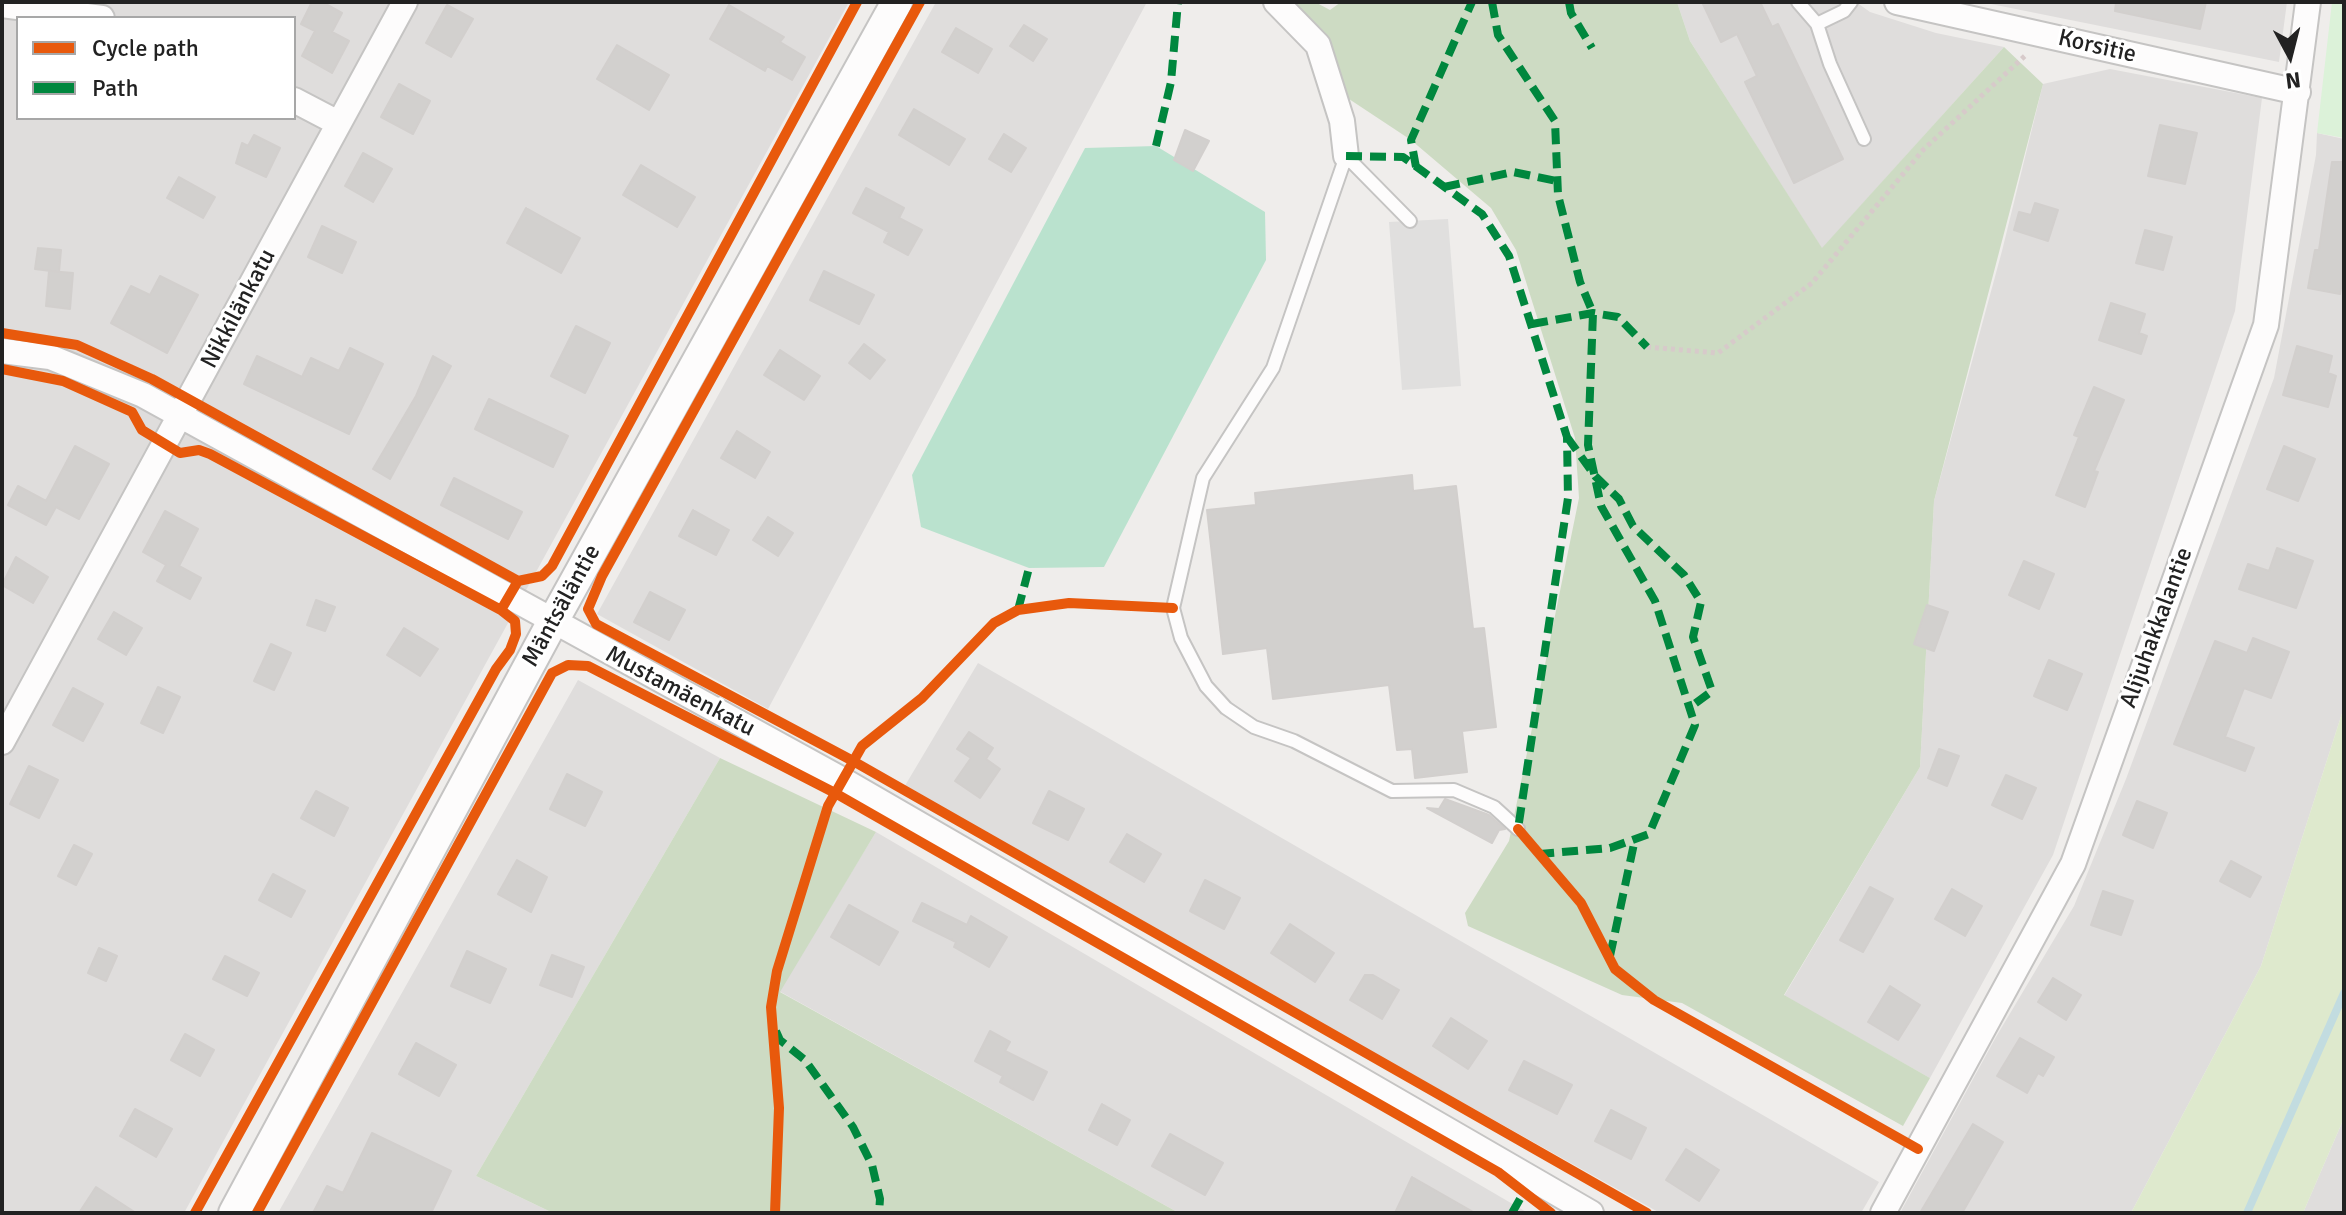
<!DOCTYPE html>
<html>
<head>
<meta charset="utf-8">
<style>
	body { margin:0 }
	#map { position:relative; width:2346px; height:1215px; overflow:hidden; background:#efedeb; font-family:Signika,sans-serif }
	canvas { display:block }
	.frame { position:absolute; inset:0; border:4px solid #222; pointer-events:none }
	.legend { position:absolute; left:16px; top:16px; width:280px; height:104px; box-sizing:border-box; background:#fff; border:2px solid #a7a7a7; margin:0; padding:10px 14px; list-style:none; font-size:24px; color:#222 }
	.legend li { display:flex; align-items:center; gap:16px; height:40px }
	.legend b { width:40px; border:2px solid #a7a7a7 }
	.north { position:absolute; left:2250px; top:16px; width:80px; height:80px; -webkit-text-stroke:6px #fff; paint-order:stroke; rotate:173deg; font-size:22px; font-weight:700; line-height:32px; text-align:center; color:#222 }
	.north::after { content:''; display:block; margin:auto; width:28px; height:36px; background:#222; clip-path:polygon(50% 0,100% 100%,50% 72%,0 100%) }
</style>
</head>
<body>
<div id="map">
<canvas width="2346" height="1215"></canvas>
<div class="frame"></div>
<ul class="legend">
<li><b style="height:10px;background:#e8590c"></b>Cycle path</li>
<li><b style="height:10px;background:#00873e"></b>Path</li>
</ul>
<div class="north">N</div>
</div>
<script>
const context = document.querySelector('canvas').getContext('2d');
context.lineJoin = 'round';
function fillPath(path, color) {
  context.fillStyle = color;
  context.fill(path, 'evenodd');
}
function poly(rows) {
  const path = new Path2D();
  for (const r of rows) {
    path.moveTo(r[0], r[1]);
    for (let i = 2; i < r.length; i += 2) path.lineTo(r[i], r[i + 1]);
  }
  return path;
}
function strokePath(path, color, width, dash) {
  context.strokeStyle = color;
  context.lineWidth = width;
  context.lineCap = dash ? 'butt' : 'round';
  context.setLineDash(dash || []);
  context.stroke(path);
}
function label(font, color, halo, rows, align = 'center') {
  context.font = font + ' Signika,sans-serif';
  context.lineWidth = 6;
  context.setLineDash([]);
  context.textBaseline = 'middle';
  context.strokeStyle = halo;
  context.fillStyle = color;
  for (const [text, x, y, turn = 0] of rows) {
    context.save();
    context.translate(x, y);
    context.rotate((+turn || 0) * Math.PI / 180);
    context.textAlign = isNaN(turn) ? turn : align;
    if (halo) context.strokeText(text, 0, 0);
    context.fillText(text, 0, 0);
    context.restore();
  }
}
fillPath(poly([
	[2,2,849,2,184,1213,2,1213],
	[18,18,294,18,294,118,18,118],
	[936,2,1147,2,768,709,597,614],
	[1677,2,1856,2,1870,12,1936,33,2004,47,1822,249,1690,41],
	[1981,2,2287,2,2279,62],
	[2110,69,2262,98,2235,311,2053,855,1930,1078,1784,996,1920,767,1934,501,2002,251,2043,84],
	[2317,133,2344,139,2344,707,2261,966,2131,1213,1900,1213,1996,1037,2074,906,2126,779,2274,378,2316,155],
	[978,663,1879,1182,1861,1213,1660,1213,903,789],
	[578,680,720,758,476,1176,553,1213,278,1213],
	[876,832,1528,1213,1179,1213,779,991],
	[2344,1118,2344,1213,2303,1213]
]), '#dfdddc');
fillPath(poly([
	[2344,707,2344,1118,2303,1213,2131,1213,2261,966]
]), '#dee9cd');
fillPath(poly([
	[1290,2,1315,2,1330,10,1341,2,1677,2,1690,41,1822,248,2004,47,2043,84,1934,501,1920,767,1784,995,1930,1078,1903,1126,1682,1003,1622,995,1468,926,1465,913,1509,841,1579,498,1575,438,1516,250,1491,208,1411,140,1349,99,1326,40],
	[720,758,876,832,780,992,1179,1213,553,1213,476,1176]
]), '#cddbc3');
fillPath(poly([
	[2332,2,2344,2,2344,138,2317,133]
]), '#dcf2d9');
fillPath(poly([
	[1156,146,1265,212,1266,260,1104,567,1029,568,921,527,912,475,1085,148]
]), '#bae2ce');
fillPath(poly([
	[1448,219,1461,386,1402,390,1389,222]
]), '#e0dfde');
strokePath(poly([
	[2247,1213,2344,993]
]), '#c2dce0', 8);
const building = poly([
	[312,2,322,2,342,13,332,32,349,41,332,73,302,56,315,31,301,24,312,2],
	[1702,2,1760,2,1772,27,1778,24,1843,159,1794,183,1745,82,1757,76,1737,34,1721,42,1702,2],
	[2116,2,2206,2,2200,29,2115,11,2116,2],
	[447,5,473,19,451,57,426,43,447,5],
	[729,5,784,37,780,42,805,57,792,80,767,66,765,71,710,39,729,5],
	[1024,25,1047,39,1033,61,1010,46,1024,25],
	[956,28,992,49,978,73,942,52,956,28],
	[617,45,669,75,649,110,597,79,617,45],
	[399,84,430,101,413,134,381,117,399,84],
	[914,109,965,139,949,165,899,135,914,109],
	[2160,125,2197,133,2185,184,2148,176,2160,125],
	[1185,130,1209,141,1193,171,1174,160,1185,130],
	[1004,134,1026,148,1011,172,989,159,1004,134],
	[254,135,280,148,266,177,236,163,242,143,248,146,254,135],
	[363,153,392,169,373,202,345,186,363,153],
	[2332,162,2344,162,2344,270,2340,294,2308,288,2315,250,2319,250,2332,162],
	[641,165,695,197,677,227,623,195,641,165],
	[179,177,215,197,203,218,167,198,179,177],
	[866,188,904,208,899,218,922,230,908,255,884,242,889,232,853,213,866,188],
	[2035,203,2058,210,2048,241,2014,230,2019,212,2031,215,2035,203],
	[526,208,580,238,561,273,507,243,526,208],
	[322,226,356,242,342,273,308,257,322,226],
	[2145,230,2172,237,2163,270,2136,263,2145,230],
	[38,248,61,250,59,272,35,269,38,248],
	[49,271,73,273,70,309,46,306,49,271],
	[824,271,874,295,859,324,810,300,824,271],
	[160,276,198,295,167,353,111,323,131,286,150,295,160,276],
	[2111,303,2145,314,2139,333,2147,336,2141,354,2099,340,2111,303],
	[576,326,610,343,585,393,551,376,576,326],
	[864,344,885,360,870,379,849,363,864,344],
	[2297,346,2332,356,2328,373,2336,376,2328,407,2283,395,2297,346],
	[350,348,383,364,349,434,244,384,257,356,302,377,311,358,339,371,350,348],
	[780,350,820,376,804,400,764,375,780,350],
	[433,356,451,366,390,479,373,469,416,396,433,356],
	[2094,387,2124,400,2094,471,2098,472,2085,507,2056,495,2079,437,2074,435,2094,387],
	[489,399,568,436,553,467,475,429,489,399],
	[737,431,770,452,755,478,721,458,737,431],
	[75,446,109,464,79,519,56,507,46,525,8,505,18,486,46,501,75,446],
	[2284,446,2315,459,2298,501,2267,489,2284,446],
	[1412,475,1413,491,1456,486,1473,629,1484,628,1496,727,1462,731,1467,772,1415,778,1412,749,1397,750,1389,685,1273,699,1267,648,1223,654,1207,510,1256,505,1255,493,1412,475],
	[454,478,522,512,508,539,441,505,454,478],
	[693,510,729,530,716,555,679,536,693,510],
	[165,511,198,529,179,566,201,578,190,599,157,581,166,565,143,552,165,511],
	[768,517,793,533,778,556,753,540,768,517],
	[2277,548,2313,561,2296,608,2239,589,2248,564,2269,571,2277,548],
	[16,557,48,577,33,603,2,585,16,557],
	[2024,561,2054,574,2039,609,2009,595,2024,561],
	[650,592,685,610,669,640,634,622,650,592],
	[316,600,335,607,325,631,307,625,316,600],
	[1927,605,1948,612,1934,651,1914,644,1927,605],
	[114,612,142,628,126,655,98,639,114,612],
	[404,628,438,649,420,676,387,655,404,628],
	[2253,638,2289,652,2271,698,2244,688,2225,737,2254,748,2245,771,2174,744,2215,641,2247,653,2253,638],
	[271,644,291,653,274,690,254,681,271,644],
	[2049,660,2082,674,2067,710,2034,696,2049,660],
	[158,687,180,697,163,733,141,723,158,687],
	[73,688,103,704,83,741,53,725,73,688],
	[969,732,993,748,986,759,1000,769,980,798,955,781,971,758,957,749,969,732],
	[1939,749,1959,756,1947,786,1928,778,1939,749],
	[29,766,58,780,39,818,10,804,29,766],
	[567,774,602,792,585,826,550,809,567,774],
	[2006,775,2036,788,2022,819,1992,805,2006,775],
	[316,791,348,808,334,836,301,818,316,791],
	[1049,791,1084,809,1068,840,1033,823,1049,791],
	[1445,799,1489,815,1505,829,1499,830,1492,843,1427,808,1439,809,1445,799],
	[2137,801,2167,813,2153,848,2123,835,2137,801],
	[1127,834,1161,854,1144,882,1110,862,1127,834],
	[74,845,92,854,76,885,58,876,74,845],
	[517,860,547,877,531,912,498,894,517,860],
	[2231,861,2261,877,2250,897,2220,881,2231,861],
	[273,874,305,891,291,917,259,900,273,874],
	[1205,880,1240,898,1224,929,1190,911,1205,880],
	[1870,887,1893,899,1863,952,1840,940,1870,887],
	[1952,889,1982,906,1965,936,1935,919,1952,889],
	[2103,891,2133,901,2121,935,2091,925,2103,891],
	[922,903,967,925,971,916,1007,937,989,967,954,947,956,942,913,921,922,903],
	[849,905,898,932,879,965,831,937,849,905],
	[1290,924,1334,953,1315,982,1271,953,1290,924],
	[99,948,117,956,106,981,88,973,99,948],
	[467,951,506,969,490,1003,451,986,467,951],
	[552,955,584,967,572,997,540,985,552,955],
	[225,956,259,973,247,996,213,979,225,956],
	[1365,975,1373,975,1399,990,1382,1019,1350,1000,1365,975],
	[2053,978,2081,995,2066,1020,2038,1002,2053,978],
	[1890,986,1920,1005,1898,1040,1868,1022,1890,986],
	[1451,1018,1487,1041,1468,1069,1433,1046,1451,1018],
	[990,1031,1010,1042,1005,1051,1047,1072,1033,1100,1000,1082,1003,1076,975,1061,990,1031],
	[185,1034,214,1050,200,1076,171,1060,185,1034],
	[2020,1038,2054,1057,2043,1076,2038,1073,2027,1093,1997,1076,2020,1038],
	[416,1043,456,1065,439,1096,399,1074,416,1043],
	[1524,1061,1572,1085,1557,1114,1509,1090,1524,1061],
	[1102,1104,1130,1120,1117,1145,1089,1130,1102,1104],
	[135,1109,172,1129,156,1157,120,1136,135,1109],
	[1611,1110,1646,1128,1631,1159,1595,1141,1611,1110],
	[1973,1124,2003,1142,1962,1213,1920,1213,1973,1124],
	[372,1133,451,1171,431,1213,313,1213,327,1186,343,1193,372,1133],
	[1170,1134,1223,1163,1205,1195,1152,1166,1170,1134],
	[1686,1149,1719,1170,1699,1201,1666,1180,1686,1149],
	[1412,1177,1475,1213,1395,1213,1412,1177],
	[96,1187,136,1213,79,1213,96,1187]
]);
fillPath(building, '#d2d0ce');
strokePath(building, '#d2cfcd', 2);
const service = poly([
	[1798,2,1817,24,1830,64,1864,139],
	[1817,24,1844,11,1851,2],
	[1410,221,1346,156,1273,368,1203,478,1173,608,1181,638,1206,686,1226,708,1254,727,1294,741,1392,791,1454,790,1494,807,1518,829]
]);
const minor = poly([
	[1276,2,1318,45,1342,121,1346,156],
	[1897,2,2298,92],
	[2,5,102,18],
	[294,100,338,123],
	[2,351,50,357,143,395,841,779,1591,1213],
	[2,742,405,2],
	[1883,1213,2073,864,2266,325,2308,2]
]);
const tertiary = poly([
	[234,1213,552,623,897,2]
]);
strokePath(service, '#c5c4c3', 16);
strokePath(minor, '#c5c4c3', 28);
strokePath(tertiary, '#c5c4c3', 34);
strokePath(poly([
	[1647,347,1718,353,1812,283,1924,149,2027,54]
]), '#d7caca', 5, [4, 4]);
strokePath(service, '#fdfcfc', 12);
strokePath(minor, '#fdfcfc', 24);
strokePath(tertiary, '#fdfcfc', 30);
strokePath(poly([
	[1492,2,1498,35,1555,121,1558,195,1580,282,1593,313,1588,445,1601,506,1655,601,1695,725,1649,834,1610,848,1540,854],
	[1569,2,1571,13,1592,48],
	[1156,146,1171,82,1178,2],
	[1346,156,1403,157,1482,214,1509,256,1567,437,1568,498,1518,829],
	[1416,167,1411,140,1472,2],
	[1444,187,1513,172,1557,181],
	[1532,324,1593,313,1618,317,1647,347],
	[1567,437,1595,476,1619,499,1633,526,1684,575,1701,602,1693,637,1712,691,1689,708],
	[1018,610,1029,568],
	[1610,956,1635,839],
	[776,1031,780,1040,805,1060,853,1127,872,1165,880,1199,879,1213],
	[1512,1213,1524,1192]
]), '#00873e', 8, [16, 8]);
strokePath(poly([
	[920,2,602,576,588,609,596,624,853,761,1647,1213],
	[2,333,77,345,152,379,518,581],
	[2,369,63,381,132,412,142,430,180,453,199,450,210,454,501,610],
	[1518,829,1581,903,1615,969,1654,1000,1918,1149],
	[195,1213,496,669,510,650,516,634,515,621,501,610,518,581,542,576,552,566,857,2],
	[257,1213,552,673,568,665,588,666,835,793,1498,1172,1551,1213],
	[775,1213,779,1108,771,1007,777,971,828,806,862,746,922,698,994,623,1018,610,1069,603,1173,608]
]), '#e8590c', 10);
label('24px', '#222', '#fff', [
	["Korsitie",2097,47,13],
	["Nikkilänkatu",239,309,-62],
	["Mäntsäläntie",562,606,-61],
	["Alijuhakkalantie",2157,628,-70],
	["Mustamäenkatu",680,692,28]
]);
</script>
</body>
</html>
